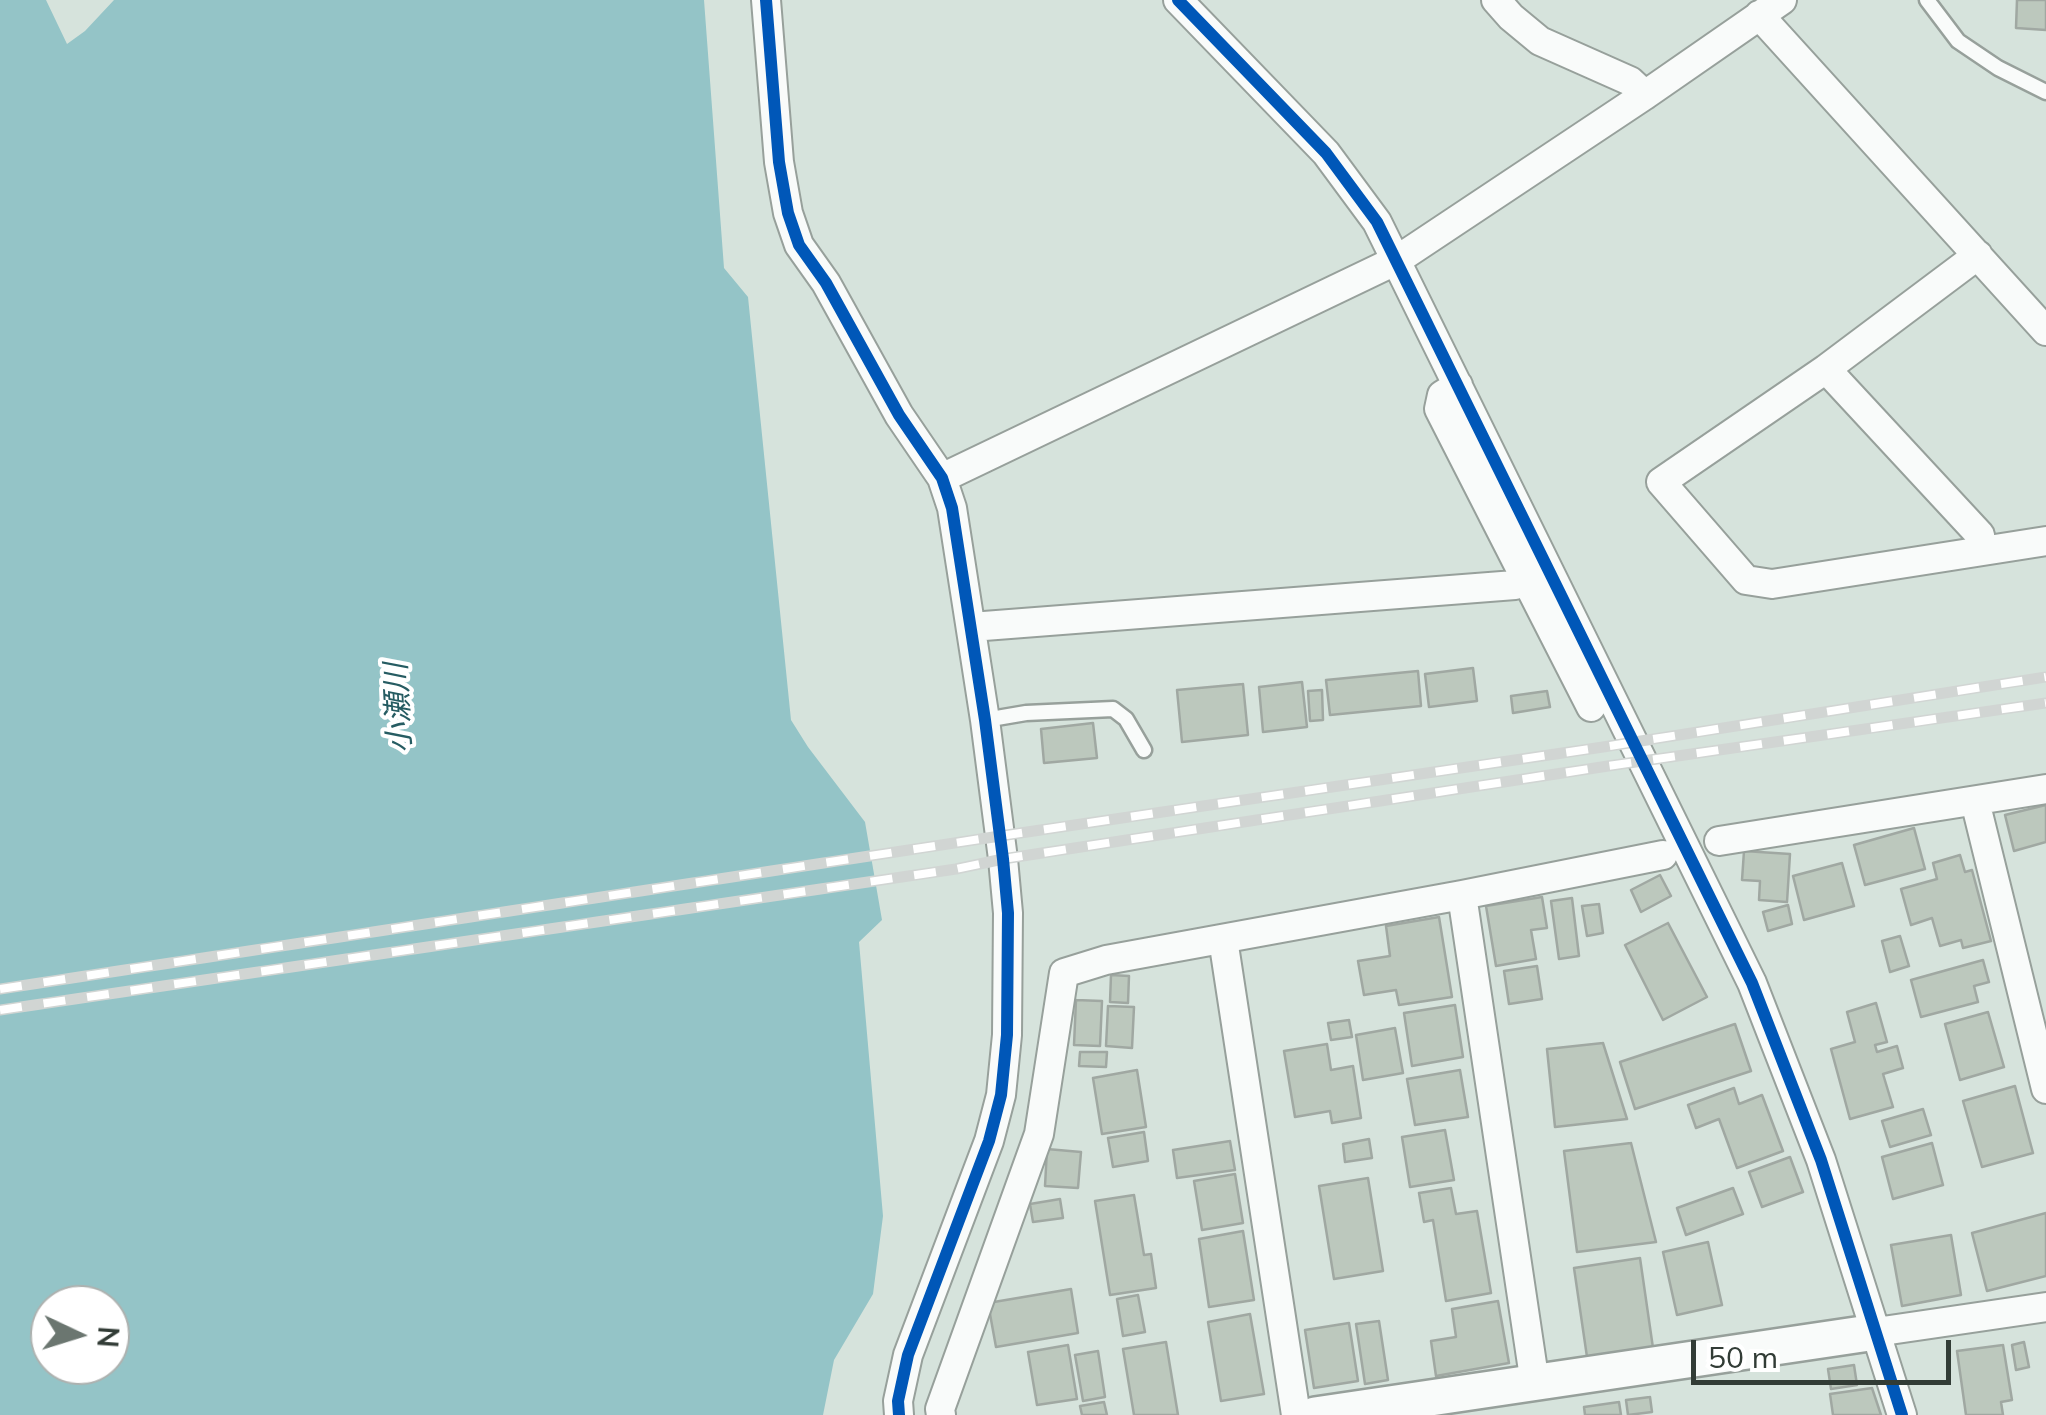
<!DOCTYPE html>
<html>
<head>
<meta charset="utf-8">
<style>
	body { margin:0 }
	#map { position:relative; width:2046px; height:1415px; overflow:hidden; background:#d6e3dc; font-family:Mulish,sans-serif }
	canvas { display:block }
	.north { position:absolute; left:30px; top:1285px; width:100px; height:100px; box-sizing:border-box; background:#fff; border:2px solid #adb1af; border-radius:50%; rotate:94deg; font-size:28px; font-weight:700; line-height:40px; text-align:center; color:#323c36 }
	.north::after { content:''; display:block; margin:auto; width:35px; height:45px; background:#6b7670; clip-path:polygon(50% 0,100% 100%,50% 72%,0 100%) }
	.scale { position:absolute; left:1691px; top:1340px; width:260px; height:45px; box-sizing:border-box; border:5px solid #323c36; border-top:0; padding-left:12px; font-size:30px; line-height:35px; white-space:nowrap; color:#323c36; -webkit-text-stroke:8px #fff; paint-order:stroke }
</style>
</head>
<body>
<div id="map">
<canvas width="2046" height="1415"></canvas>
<div class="north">N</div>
<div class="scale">50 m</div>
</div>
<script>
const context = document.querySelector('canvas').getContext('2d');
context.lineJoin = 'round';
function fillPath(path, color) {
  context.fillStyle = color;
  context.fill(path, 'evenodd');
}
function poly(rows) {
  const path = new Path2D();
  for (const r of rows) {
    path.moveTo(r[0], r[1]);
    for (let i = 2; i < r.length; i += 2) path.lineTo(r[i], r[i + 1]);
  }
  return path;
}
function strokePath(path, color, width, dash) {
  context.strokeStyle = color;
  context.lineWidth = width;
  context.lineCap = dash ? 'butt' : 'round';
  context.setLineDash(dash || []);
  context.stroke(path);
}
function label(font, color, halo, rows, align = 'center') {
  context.font = font + ' Mulish,"Noto Sans JP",sans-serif';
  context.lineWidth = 8;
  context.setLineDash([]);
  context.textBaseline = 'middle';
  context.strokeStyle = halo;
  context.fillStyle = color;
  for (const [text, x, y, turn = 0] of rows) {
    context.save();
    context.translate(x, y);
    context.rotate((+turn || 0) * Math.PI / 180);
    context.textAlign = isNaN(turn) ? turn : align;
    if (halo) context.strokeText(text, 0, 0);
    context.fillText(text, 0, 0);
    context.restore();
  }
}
fillPath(poly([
	[0,0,46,0,67,44,85,31,114,0,704,0,724,268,748,297,791,720,808,747,865,822,882,920,859,942,883,1216,873,1294,834,1360,823,1415,0,1415],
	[50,1305,110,1305,110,1365,50,1365]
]), '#94c4c7');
const building = poly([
	[2017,0,2046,0,2046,30,2016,28,2017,0],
	[1473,668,1477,701,1429,707,1425,674,1473,668],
	[1418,671,1421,706,1330,715,1326,680,1418,671],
	[1302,682,1307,727,1263,732,1259,687,1302,682],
	[1243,684,1248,735,1182,742,1177,690,1243,684],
	[1322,690,1323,720,1310,721,1308,691,1322,690],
	[1547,691,1550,707,1513,713,1511,696,1547,691],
	[1093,723,1097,758,1044,763,1041,729,1093,723],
	[2046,805,2046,842,2014,851,2005,815,2046,805],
	[1914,828,1925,869,1865,885,1854,845,1914,828],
	[1744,851,1790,854,1787,902,1759,900,1760,881,1742,880,1744,851],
	[1960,855,1965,872,1972,870,1991,941,1963,948,1961,940,1940,946,1932,918,1911,925,1901,889,1937,879,1933,863,1960,855],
	[1842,863,1854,906,1804,920,1793,876,1842,863],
	[1660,875,1671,896,1641,912,1631,890,1660,875],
	[1542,897,1547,928,1531,930,1536,959,1496,966,1486,906,1542,897],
	[1572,898,1579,956,1559,959,1551,901,1572,898],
	[1599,904,1603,933,1587,936,1582,906,1599,904],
	[1788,905,1792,924,1768,931,1763,912,1788,905],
	[1439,917,1452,997,1399,1005,1396,990,1364,995,1358,961,1390,956,1386,926,1439,917],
	[1668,923,1707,997,1663,1020,1625,945,1668,923],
	[1900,936,1909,966,1890,972,1882,941,1900,936],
	[1983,960,1989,982,1974,986,1978,1002,1921,1017,1911,980,1983,960],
	[1537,966,1542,999,1509,1004,1504,971,1537,966],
	[1111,975,1129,976,1128,1003,1110,1002,1111,975],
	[1076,1000,1102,1001,1100,1046,1074,1045,1076,1000],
	[1876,1003,1887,1042,1875,1045,1877,1052,1897,1046,1903,1068,1883,1074,1893,1107,1850,1119,1831,1049,1855,1042,1847,1012,1876,1003],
	[1455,1005,1463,1057,1412,1066,1404,1013,1455,1005],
	[1108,1006,1134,1007,1132,1048,1106,1046,1108,1006],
	[1988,1012,2004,1067,1960,1080,1945,1024,1988,1012],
	[1349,1020,1352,1037,1331,1040,1328,1023,1349,1020],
	[1735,1024,1751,1071,1635,1109,1620,1062,1735,1024],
	[1395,1028,1403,1073,1363,1080,1356,1035,1395,1028],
	[1603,1043,1627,1119,1555,1127,1547,1049,1603,1043],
	[1327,1044,1331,1070,1353,1066,1361,1118,1332,1123,1330,1111,1295,1117,1284,1051,1327,1044],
	[1080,1052,1107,1052,1106,1067,1079,1066,1080,1052],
	[1137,1070,1146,1127,1102,1134,1093,1078,1137,1070],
	[1460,1070,1468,1117,1415,1125,1407,1079,1460,1070],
	[2015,1086,2033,1153,1982,1167,1963,1101,2015,1086],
	[1734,1088,1739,1104,1762,1095,1783,1151,1737,1168,1719,1119,1696,1128,1688,1105,1734,1088],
	[1923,1109,1931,1135,1890,1147,1882,1121,1923,1109],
	[1445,1130,1454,1180,1410,1187,1402,1137,1445,1130],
	[1144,1132,1148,1161,1113,1167,1108,1138,1144,1132],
	[1369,1139,1372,1158,1345,1162,1343,1144,1369,1139],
	[1230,1141,1235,1170,1177,1178,1173,1150,1230,1141],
	[1631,1143,1656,1242,1577,1252,1564,1151,1631,1143],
	[1932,1143,1943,1185,1893,1199,1882,1157,1932,1143],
	[1047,1149,1081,1152,1078,1188,1045,1186,1047,1149],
	[1790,1157,1803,1192,1762,1207,1749,1172,1790,1157],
	[1235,1174,1243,1223,1202,1230,1194,1181,1235,1174],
	[1368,1178,1383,1271,1334,1279,1319,1186,1368,1178],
	[1451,1188,1456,1214,1477,1211,1491,1293,1446,1301,1433,1220,1424,1222,1419,1193,1451,1188],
	[1733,1188,1743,1214,1686,1235,1677,1208,1733,1188],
	[1134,1195,1144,1255,1151,1254,1156,1288,1110,1295,1095,1201,1134,1195],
	[1060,1199,1063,1218,1033,1222,1030,1204,1060,1199],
	[2046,1213,2046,1276,1987,1291,1972,1233,2046,1213],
	[1243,1231,1254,1300,1209,1307,1199,1239,1243,1231],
	[1951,1235,1961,1295,1902,1306,1891,1245,1951,1235],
	[1708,1242,1722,1305,1677,1315,1663,1252,1708,1242],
	[1640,1258,1653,1348,1587,1357,1574,1268,1640,1258],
	[1071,1289,1078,1333,996,1347,988,1303,1071,1289],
	[1138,1295,1145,1332,1123,1336,1117,1299,1138,1295],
	[1498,1301,1509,1363,1436,1376,1431,1341,1456,1337,1452,1309,1498,1301],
	[1250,1314,1264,1394,1221,1401,1208,1322,1250,1314],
	[1379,1321,1388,1380,1365,1384,1356,1324,1379,1321],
	[1349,1323,1358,1381,1314,1388,1305,1330,1349,1323],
	[1166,1342,1178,1415,1134,1415,1123,1349,1166,1342],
	[2024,1342,2029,1367,2016,1370,2012,1345,2024,1342],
	[1068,1345,1077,1399,1037,1405,1028,1352,1068,1345],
	[2003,1345,2012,1400,2001,1402,2003,1415,1966,1415,1957,1351,2003,1345],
	[1098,1351,1105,1397,1083,1401,1075,1355,1098,1351],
	[1854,1365,1857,1385,1831,1389,1828,1369,1854,1365],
	[1872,1388,1881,1415,1833,1415,1830,1394,1872,1388],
	[1650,1397,1652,1412,1628,1415,1626,1400,1650,1397],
	[1104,1402,1107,1415,1082,1415,1080,1406,1104,1402],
	[1619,1402,1621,1415,1585,1415,1584,1407,1619,1402]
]);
fillPath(building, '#bcc8bd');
strokePath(building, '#a0a8a2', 2.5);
const service = poly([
	[1927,0,1958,41,1998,68,2046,92],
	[985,720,1026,713,1113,709,1126,719,1144,750]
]);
const minor = poly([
	[766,0,779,162,788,213,799,245,826,283,899,415,942,478,952,508,985,720,1003,859,1008,913,1007,1035,1001,1095,989,1141,908,1355,898,1401,899,1415],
	[1178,0,1326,153,1377,222,1752,983,1821,1160,1902,1415],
	[1496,0,1511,17,1540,41,1630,81,1645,95],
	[1759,15,2046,331],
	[1978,255,1826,369,1661,482,1746,580,1772,584,2046,541],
	[1826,369,1980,535,1982,550],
	[1458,385,1442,395,1439,409,1591,707],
	[942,478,1397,260,1645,95,1782,0],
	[971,627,1515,585,1525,580],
	[1975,801,2046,1089],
	[1719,841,2046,789],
	[1462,895,1535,1384],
	[1223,939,1296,1415],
	[1876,1332,2046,1307],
	[941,1415,940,1409,1039,1134,1064,973,1106,960,1462,895,1663,855]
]);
const tertiary = poly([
	[1315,1415,1876,1332]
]);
strokePath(service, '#97a09b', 19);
strokePath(minor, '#97a09b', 32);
strokePath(tertiary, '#97a09b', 40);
strokePath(service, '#f9fbfa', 14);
strokePath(minor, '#f9fbfa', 28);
strokePath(tertiary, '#f9fbfa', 35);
const rail = poly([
	[0,989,1000,836,1603,747,2046,677],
	[0,1010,956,869,1003,859,1608,766,2046,703]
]);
strokePath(rail, '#d1d5d3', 11);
strokePath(rail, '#fff', 8, [22]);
strokePath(poly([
	[766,0,779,162,788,213,799,245,826,283,899,415,942,478,952,508,985,720,1003,859,1008,913,1007,1035,1001,1095,989,1141,908,1355,898,1401,899,1415],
	[1178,0,1326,153,1377,222,1752,983,1821,1160,1902,1415]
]), '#0057b8', 12);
label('italic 30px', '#265c62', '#fff', [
	["小瀬川",399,708,-93]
]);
</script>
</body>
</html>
